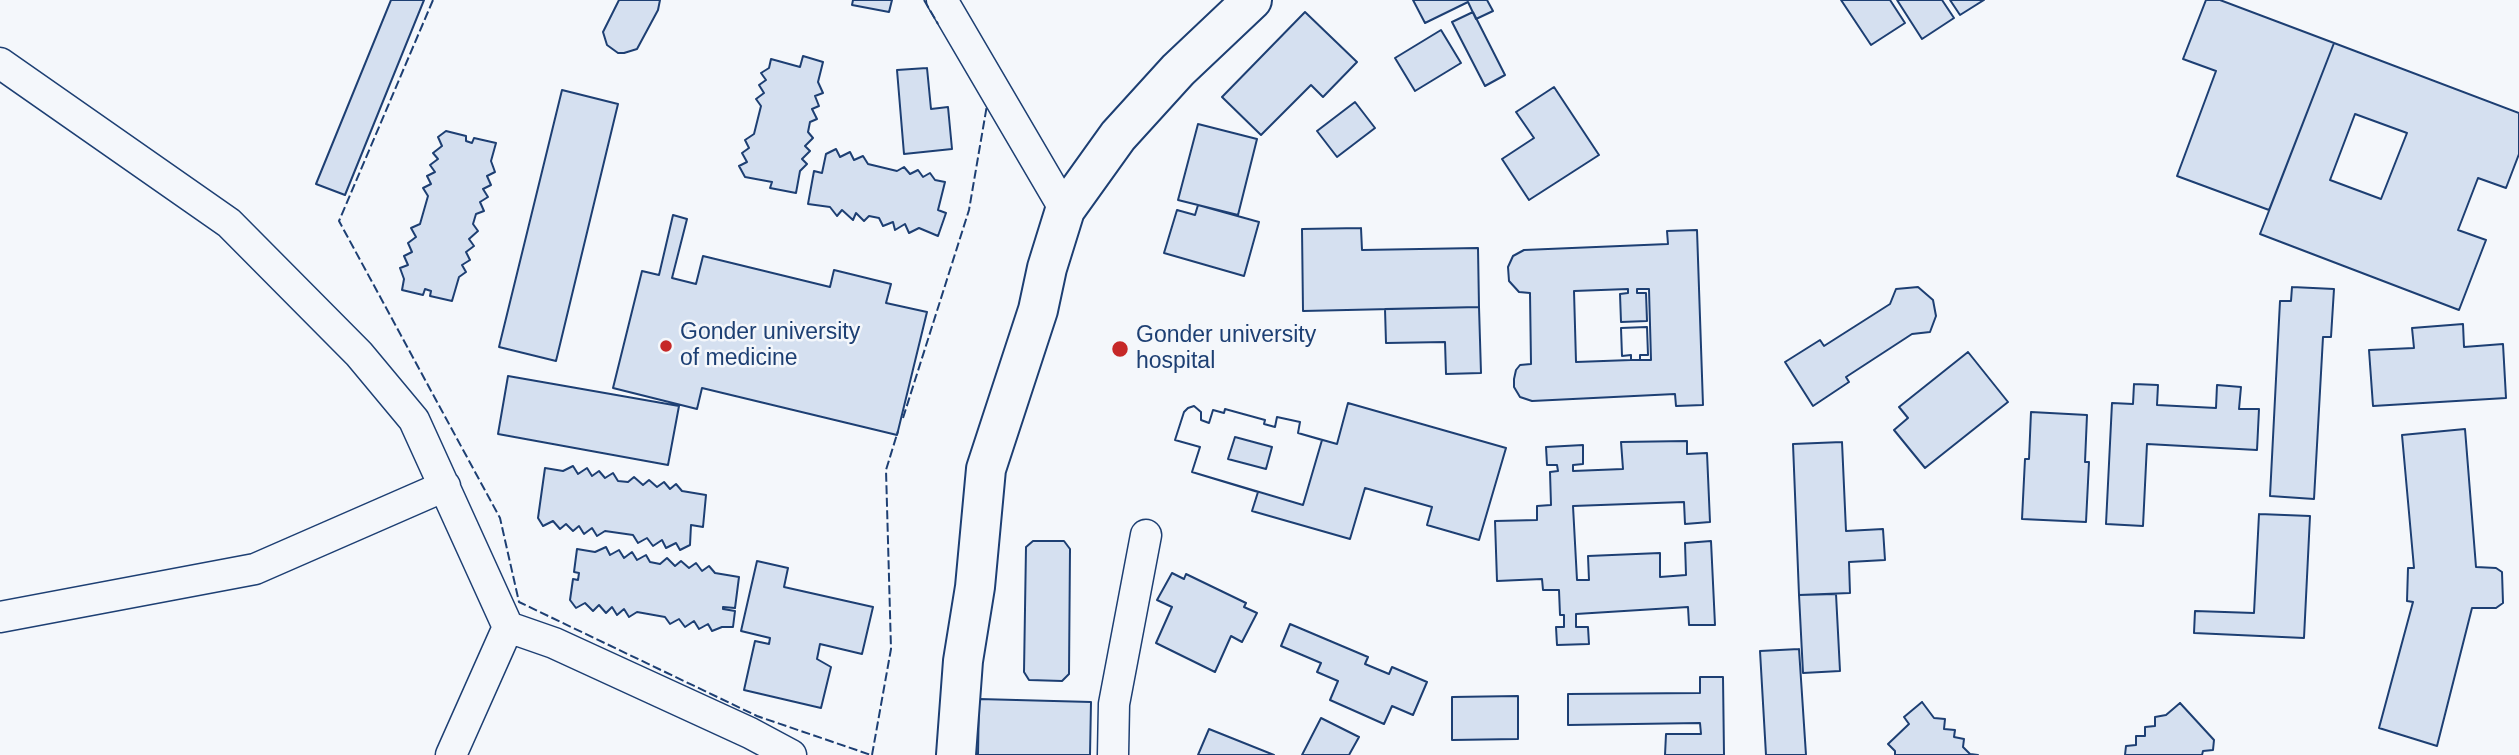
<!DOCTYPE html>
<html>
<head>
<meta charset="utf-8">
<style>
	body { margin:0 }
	canvas { display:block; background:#f4f7fb }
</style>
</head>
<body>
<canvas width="2519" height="755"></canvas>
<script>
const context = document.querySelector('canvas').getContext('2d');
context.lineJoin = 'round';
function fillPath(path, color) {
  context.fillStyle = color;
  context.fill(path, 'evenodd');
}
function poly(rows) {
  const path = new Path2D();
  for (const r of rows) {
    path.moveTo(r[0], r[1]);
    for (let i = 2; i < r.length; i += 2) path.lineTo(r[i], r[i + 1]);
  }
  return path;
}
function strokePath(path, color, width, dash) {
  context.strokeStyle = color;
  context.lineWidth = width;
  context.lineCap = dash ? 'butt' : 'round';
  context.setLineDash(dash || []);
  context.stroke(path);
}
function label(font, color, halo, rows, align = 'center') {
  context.font = font + ' Arial,sans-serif';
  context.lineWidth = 5;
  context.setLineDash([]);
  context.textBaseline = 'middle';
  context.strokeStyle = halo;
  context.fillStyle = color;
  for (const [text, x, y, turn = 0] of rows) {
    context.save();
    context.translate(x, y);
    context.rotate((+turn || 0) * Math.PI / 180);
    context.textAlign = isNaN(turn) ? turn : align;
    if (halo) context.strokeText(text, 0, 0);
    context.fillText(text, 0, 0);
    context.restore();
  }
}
const building = poly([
	[391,0,424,0,345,195,316,184,391,0],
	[619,0,660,0,658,10,637,49,624,53,618,53,607,45,603,32,619,0],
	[853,0,892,0,889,12,852,5,853,0],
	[1413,0,1487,0,1493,11,1476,19,1468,2,1425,23,1413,0],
	[1841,0,1890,0,1905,23,1871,45,1841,0],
	[1897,0,1942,0,1954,18,1922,39,1897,0],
	[1950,0,1984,0,1960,15,1950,0],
	[2206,0,2220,0,2334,43,2269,210,2177,176,2216,71,2183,59,2206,0],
	[1305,12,1357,62,1323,97,1311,85,1261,135,1222,97,1305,12],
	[1473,12,1505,75,1485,86,1452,22,1473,12],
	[1441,30,1461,63,1415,91,1395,58,1441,30],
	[2334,43,2519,113,2519,154,2506,188,2478,178,2458,230,2486,240,2459,310,2260,234,2334,43],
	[2355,114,2407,133,2381,199,2330,180,2355,114],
	[803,56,823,62,818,82,823,93,815,96,819,106,812,109,817,119,810,122,808,132,813,138,805,146,810,151,802,159,807,164,800,171,796,193,770,188,772,182,745,177,739,166,747,162,742,153,749,148,745,140,754,134,761,106,756,99,764,93,759,85,766,80,761,73,769,68,771,59,800,67,803,56],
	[927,68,931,109,948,107,952,149,904,154,897,70,927,68],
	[1554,87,1599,155,1529,200,1502,159,1534,138,1516,112,1554,87],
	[562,90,618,104,556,361,499,347,562,90],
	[1355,102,1375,128,1337,157,1317,131,1355,102],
	[1198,124,1257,139,1238,215,1178,200,1198,124],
	[446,131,466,136,466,141,472,143,474,138,496,143,491,161,495,172,487,176,491,185,483,189,488,197,480,202,484,211,476,214,473,224,478,231,469,239,474,246,466,252,470,260,462,265,466,272,459,277,452,301,430,296,431,291,425,289,423,295,402,290,404,279,400,268,408,265,404,256,412,252,408,243,416,237,411,228,420,224,428,196,423,188,431,184,427,176,435,172,430,165,438,159,433,153,442,146,438,137,446,131],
	[836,149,840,157,850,152,854,160,863,156,868,164,897,171,904,167,910,174,918,170,923,177,930,173,935,180,945,182,938,210,946,213,938,236,919,228,909,233,905,224,895,230,893,222,883,226,879,218,869,216,864,221,856,213,853,220,842,210,837,216,830,207,808,204,814,171,822,173,826,154,836,149],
	[1198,205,1259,222,1244,276,1164,253,1177,210,1195,215,1198,205],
	[673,215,687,219,672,278,696,284,703,256,830,287,834,270,891,284,886,303,927,312,897,435,702,388,697,409,613,388,642,271,659,275,673,215],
	[1361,228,1362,250,1478,248,1479,307,1303,311,1302,229,1361,228],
	[1697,230,1703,405,1676,406,1675,394,1532,401,1520,397,1514,387,1514,379,1516,370,1520,365,1531,364,1530,293,1519,292,1509,281,1508,267,1513,256,1524,250,1668,244,1667,231,1697,230],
	[1628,289,1628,293,1620,294,1621,322,1647,321,1646,293,1637,293,1637,289,1649,289,1651,360,1640,360,1640,355,1648,355,1647,327,1621,328,1622,356,1631,355,1631,360,1576,362,1574,291,1628,289],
	[1918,287,1933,300,1936,316,1930,332,1912,334,1846,377,1849,382,1813,406,1785,362,1820,340,1824,346,1890,304,1896,289,1918,287],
	[2292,287,2334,289,2331,337,2323,337,2314,499,2270,496,2280,301,2291,301,2292,287],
	[1479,307,1481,373,1446,374,1445,342,1386,343,1385,309,1479,307],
	[2463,324,2464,347,2503,344,2506,398,2373,406,2369,350,2414,348,2412,328,2463,324],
	[1647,327,1648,355,1640,355,1640,360,1631,360,1631,355,1622,356,1621,328,1647,327],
	[1968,352,2008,402,1925,468,1894,430,1908,418,1899,407,1968,352],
	[508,376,679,406,668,465,498,434,508,376],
	[2134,384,2158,385,2157,405,2216,408,2217,385,2241,387,2239,409,2259,409,2257,450,2147,444,2143,526,2106,524,2112,403,2133,404,2134,384],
	[1348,403,1506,448,1479,540,1427,525,1432,507,1365,488,1350,539,1252,511,1258,492,1192,472,1200,447,1175,440,1184,412,1188,408,1194,406,1201,412,1201,420,1209,423,1213,410,1224,413,1225,409,1265,420,1264,424,1275,427,1277,417,1300,422,1298,433,1337,444,1348,403],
	[1194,406,1201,412,1201,420,1209,423,1213,410,1224,413,1225,409,1265,420,1264,424,1275,427,1277,417,1300,422,1298,433,1322,440,1303,505,1192,472,1200,447,1175,440,1184,412,1188,408,1194,406],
	[1235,437,1272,447,1266,469,1228,459,1235,437],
	[2031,412,2087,415,2085,462,2089,462,2086,522,2022,519,2025,459,2029,459,2031,412],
	[2465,429,2476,567,2496,568,2502,572,2503,603,2496,608,2472,608,2437,746,2379,728,2413,602,2407,601,2408,568,2414,568,2402,435,2465,429],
	[1687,441,1687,454,1707,453,1710,522,1685,524,1684,502,1573,506,1577,580,1589,580,1588,556,1660,553,1660,577,1686,575,1685,543,1711,541,1715,625,1689,625,1688,607,1576,614,1576,627,1588,627,1589,644,1557,645,1556,627,1564,627,1564,615,1560,615,1559,590,1543,590,1542,579,1497,581,1495,521,1537,520,1537,506,1551,505,1550,472,1558,471,1557,465,1547,465,1546,447,1583,445,1583,464,1573,465,1573,471,1623,469,1621,442,1687,441],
	[1842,442,1846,531,1883,529,1885,560,1849,562,1850,593,1799,595,1793,444,1842,442],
	[573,466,578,474,587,468,592,476,599,471,605,478,613,473,618,481,628,482,634,477,643,485,649,480,657,487,664,482,670,489,676,484,682,491,706,495,703,527,691,525,690,545,680,550,676,543,666,548,662,540,653,546,647,538,638,543,633,535,605,531,597,536,592,528,584,534,579,526,573,531,566,524,560,529,553,521,543,526,538,518,545,468,563,471,573,466],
	[2259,514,2310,516,2304,638,2194,633,2195,611,2254,613,2259,514],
	[1033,541,1064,541,1070,549,1069,674,1062,681,1029,680,1024,672,1026,547,1033,541],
	[606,547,610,555,619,550,624,558,632,552,637,560,646,555,650,562,660,564,667,558,675,566,681,561,689,568,696,563,702,571,709,566,715,573,739,577,735,608,723,607,723,609,735,611,733,627,722,627,712,631,708,624,699,629,694,621,685,627,679,619,670,624,665,617,637,612,629,617,624,609,617,615,612,607,606,613,599,605,593,611,585,603,576,608,570,600,573,579,578,580,579,573,574,572,577,549,595,552,606,547],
	[757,561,788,568,784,587,873,607,862,654,820,644,817,659,831,667,821,708,744,690,755,641,769,644,770,638,741,631,757,561],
	[1172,573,1184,579,1186,574,1246,603,1244,607,1257,613,1242,642,1231,636,1215,672,1156,643,1172,607,1157,600,1172,573],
	[1836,594,1840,671,1803,673,1799,595,1836,594],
	[1290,624,1368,657,1365,664,1389,674,1392,667,1427,682,1413,715,1392,706,1384,724,1330,700,1338,681,1317,672,1321,663,1281,646,1290,624],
	[1799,649,1806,755,1766,755,1760,651,1799,649],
	[1700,677,1723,677,1724,755,1665,755,1666,734,1701,734,1700,723,1568,725,1568,694,1700,693,1700,677],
	[1518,696,1518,739,1452,740,1452,697,1518,696],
	[979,699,1091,702,1090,755,978,755,979,699],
	[1922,702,1934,718,1945,719,1944,729,1955,730,1954,737,1964,739,1963,747,1970,754,1978,755,1895,755,1895,751,1888,744,1909,724,1904,717,1922,702],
	[2180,703,2214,740,2213,750,2203,751,2202,755,2125,755,2126,746,2136,745,2136,736,2145,736,2145,727,2155,726,2155,717,2166,715,2180,703],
	[1321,718,1359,737,1349,755,1302,755,1321,718],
	[1209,729,1274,755,1198,755,1209,729]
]);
fillPath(building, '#d5e0f0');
strokePath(building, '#1d3f73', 2);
const minor = poly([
	[942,0,1065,210],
	[0,63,229,223,359,354,414,420,508,627,554,643,750,733,791,755],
	[0,617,255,569,445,486],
	[451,755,508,627],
	[1113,755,1114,704,1146,535]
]);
const highway = poly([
	[956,755,963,661,975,587,986,469,1038,310,1047,268,1065,210,1118,136,1178,70,1252,0]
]);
strokePath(minor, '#1d3f73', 33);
strokePath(highway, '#1d3f73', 42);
strokePath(minor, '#f4f7fb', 30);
strokePath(highway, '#f4f7fb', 38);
strokePath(poly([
	[433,0,339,221,500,518,519,602,757,716,871,755],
	[924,0,938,24],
	[903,418,969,210,987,105],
	[872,755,891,649,886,470,898,431]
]), '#1d3f73', 2, [9, 3.5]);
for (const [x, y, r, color] of [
	[666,346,7,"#c62828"],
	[1120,349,9,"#c62828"]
]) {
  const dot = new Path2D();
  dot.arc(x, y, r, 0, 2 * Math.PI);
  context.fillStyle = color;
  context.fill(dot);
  strokePath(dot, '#f4f7fb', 2.5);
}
label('23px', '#1d3f73', '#f4f7fb', [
	["Gonder university",680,333],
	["of medicine",680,359],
	["Gonder university",1136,336],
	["hospital",1136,362]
], 'left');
</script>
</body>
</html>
